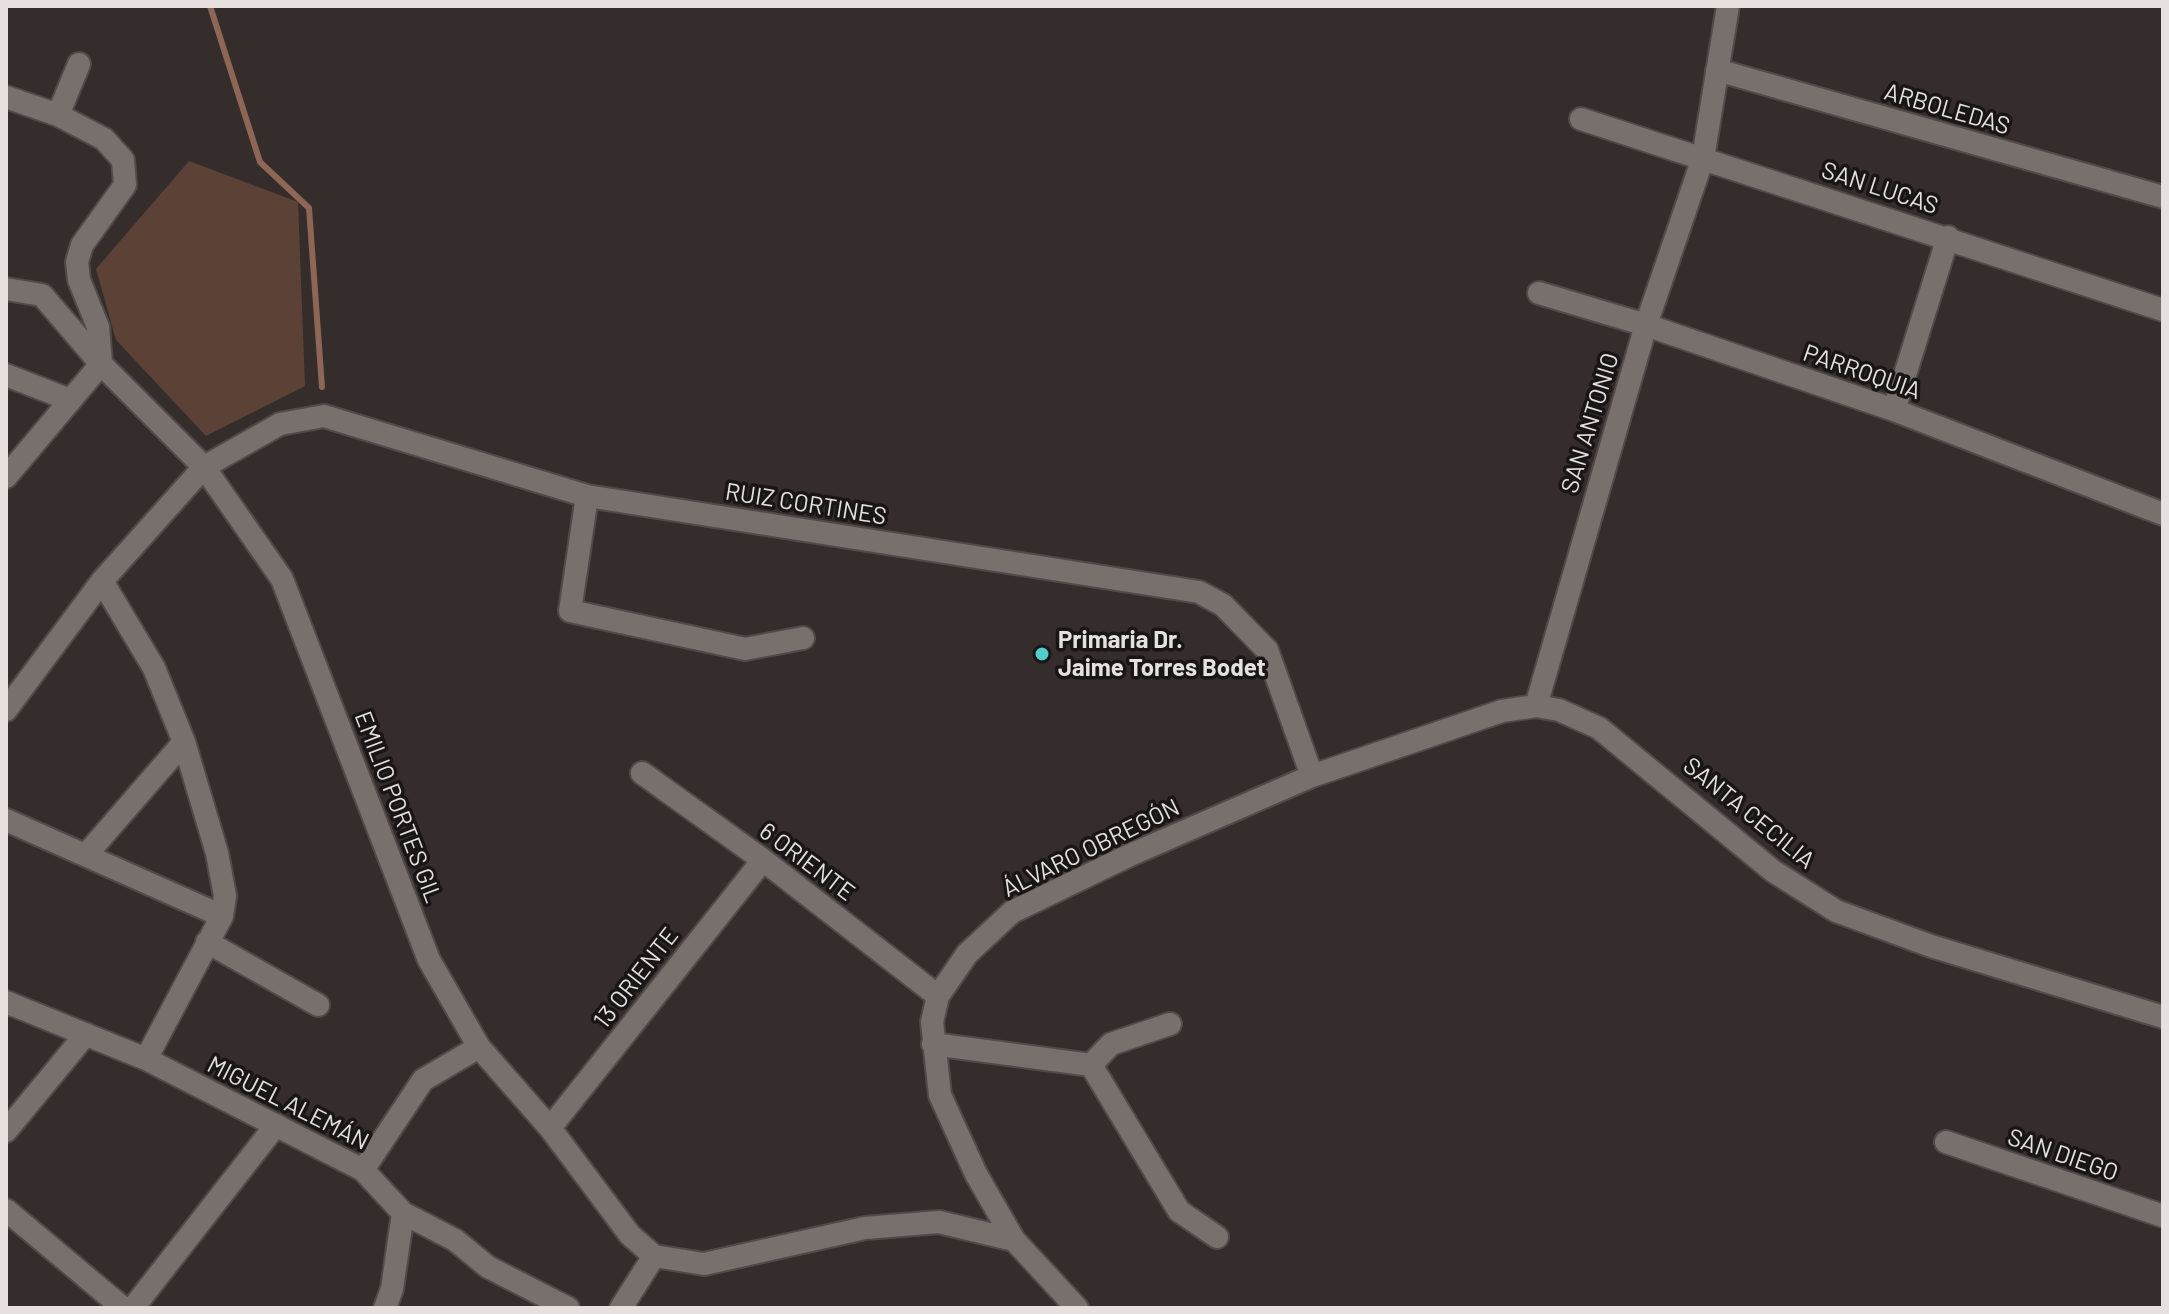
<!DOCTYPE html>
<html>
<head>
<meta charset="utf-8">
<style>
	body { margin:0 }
	#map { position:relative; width:2169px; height:1314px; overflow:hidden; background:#342d2b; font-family:Barlow,sans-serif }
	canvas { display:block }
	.frame { position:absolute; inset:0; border:8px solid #e6e1df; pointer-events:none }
</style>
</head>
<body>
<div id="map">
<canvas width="2169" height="1314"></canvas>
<div class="frame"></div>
</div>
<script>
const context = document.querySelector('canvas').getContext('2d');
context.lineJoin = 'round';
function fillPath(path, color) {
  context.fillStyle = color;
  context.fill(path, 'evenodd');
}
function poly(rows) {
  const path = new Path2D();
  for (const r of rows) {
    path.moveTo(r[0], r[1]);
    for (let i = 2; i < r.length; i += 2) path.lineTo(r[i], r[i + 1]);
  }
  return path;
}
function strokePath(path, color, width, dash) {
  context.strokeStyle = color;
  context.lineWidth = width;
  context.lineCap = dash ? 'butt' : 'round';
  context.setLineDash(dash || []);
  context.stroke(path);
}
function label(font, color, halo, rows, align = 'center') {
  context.font = font + ' Barlow,sans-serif';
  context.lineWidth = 7;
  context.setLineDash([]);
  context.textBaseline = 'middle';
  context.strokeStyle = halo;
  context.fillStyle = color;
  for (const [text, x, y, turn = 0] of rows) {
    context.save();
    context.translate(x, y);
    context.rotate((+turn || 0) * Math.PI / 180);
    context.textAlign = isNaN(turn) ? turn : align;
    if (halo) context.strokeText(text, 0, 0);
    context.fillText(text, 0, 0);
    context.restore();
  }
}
fillPath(poly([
	[189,161,298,202,305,386,206,436,116,340,96,269]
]), '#5c4236');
strokePath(poly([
	[210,6,260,162,309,208,322,387]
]), '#8e6655', 6);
const minor = poly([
	[1717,70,2163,197],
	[6,97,58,115,104,139,123,160,125,185,82,245,77,262,79,280,98,327,101,363],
	[58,115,79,64],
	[1581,119,2163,310],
	[6,289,42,295,101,364,204,467,282,579,429,960,479,1047,550,1128,630,1235,654,1256,704,1264,865,1228,939,1222,1014,1240],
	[1539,293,1646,325,1894,410,2163,514],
	[6,375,70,400],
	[1894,410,1948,237],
	[6,477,101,364],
	[587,496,570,611,745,649,803,638],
	[102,581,154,668,184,742,217,853,225,896,222,916,146,1059],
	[1536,706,1646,325,1703,158,1728,6],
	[6,710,102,581,204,467,280,424,324,416,587,496,1199,592,1223,605,1267,650,1312,776],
	[642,773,763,860,938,996],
	[6,820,222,916],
	[86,855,184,742],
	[207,942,318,1005],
	[6,1002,146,1059,363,1170,403,1213,455,1240,488,1267,568,1308],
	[933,1044,1091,1065],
	[1091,1065,1179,1211,1217,1237],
	[1091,1065,1111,1044,1170,1024],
	[550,1128,763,860],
	[6,1131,86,1034],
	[1946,1142,2163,1216],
	[363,1170,423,1080,479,1047],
	[6,1210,123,1308],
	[133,1308,276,1125],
	[385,1308,392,1289,403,1213],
	[621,1308,654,1256],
	[1077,1308,1014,1240,976,1174,940,1095,932,1022,938,996,967,954,1012,912,1130,855,1312,776,1502,711,1536,706,1559,710,1599,728,1773,871,1836,911,1931,946,2163,1017]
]);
strokePath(minor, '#504b48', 26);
strokePath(minor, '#77706d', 22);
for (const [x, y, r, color] of [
	[1042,654,8,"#52cdcc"]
]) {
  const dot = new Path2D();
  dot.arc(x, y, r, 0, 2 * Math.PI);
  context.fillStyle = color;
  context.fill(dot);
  strokePath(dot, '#191615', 3);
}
label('24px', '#e6e1df', '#191615', [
	["ARBOLEDAS",1947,109,16],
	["SAN LUCAS",1880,188,18],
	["PARROQUIA",1862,372,19],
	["SAN ANTONIO",1590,423,-73],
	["RUIZ CORTINES",806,504,9],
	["EMILIO PORTES GIL",398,807,69],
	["SANTA CECILIA",1749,813,39],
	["ÁLVARO OBREGÓN",1091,848,-26],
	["6 ORIENTE",807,862,37],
	["13 ORIENTE",636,978,-52],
	["MIGUEL ALEMÁN",288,1103,27],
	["SAN DIEGO",2063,1155,19]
]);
label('bold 24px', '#e6e1df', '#191615', [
	["Primaria Dr.",1058,640],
	["Jaime Torres Bodet",1058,668]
], 'left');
</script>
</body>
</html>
